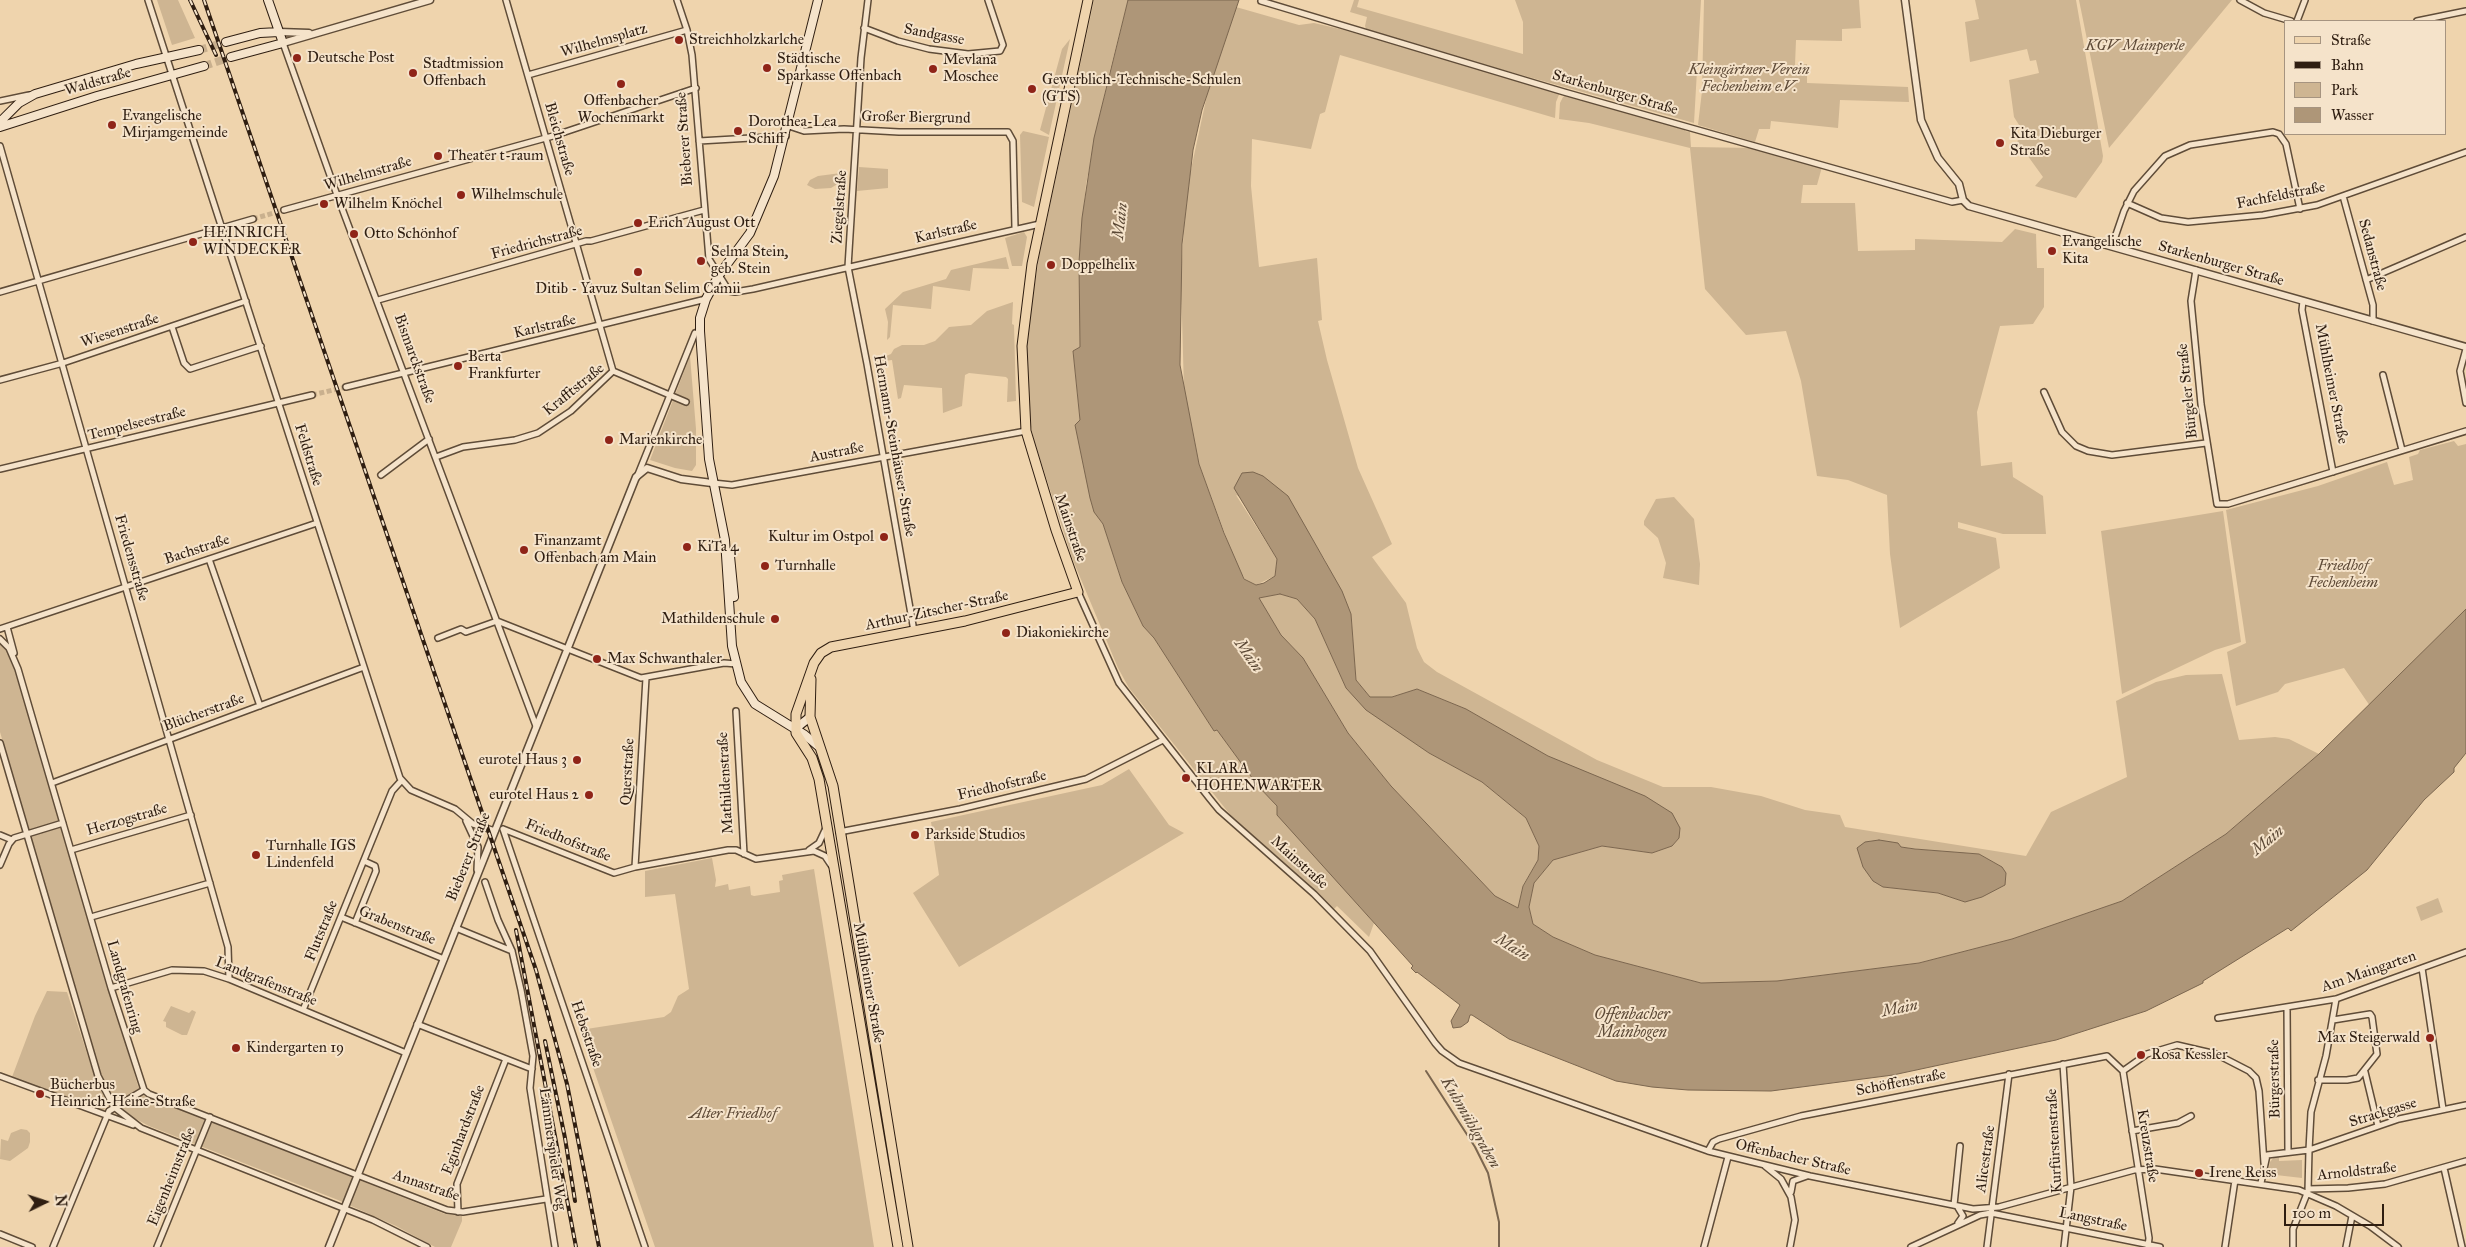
<!DOCTYPE html>
<html>
<head>
<meta charset="utf-8">
<style>
	body { margin:0 }
	#map { position:relative; width:2466px; height:1247px; overflow:hidden; background:#efd4ad; font-family:"IM FELL Great Primer",serif }
	canvas { display:block }
	.legend { position:absolute; left:2284px; top:20px; width:162px; height:115px; box-sizing:border-box; background:#f5e3ca; border:1px solid #a69480; margin:0; padding:6px 9px; list-style:none; font-size:15px; color:#2f1e11 }
	.legend li { display:flex; align-items:center; gap:10px; height:25px }
	.legend b { width:25px; border:1px solid #a69480 }
	.north { position:absolute; left:20px; top:1177px; width:50px; height:50px; -webkit-text-stroke:4px #f5e3ca; paint-order:stroke; rotate:86deg; font-size:14px; font-weight:700; line-height:20px; text-align:center; color:#2f1e11 }
	.north::after { content:''; display:block; margin:auto; width:18px; height:22px; background:#2f1e11; clip-path:polygon(50% 0,100% 100%,50% 72%,0 100%) }
	.scale { position:absolute; left:2284px; top:1204px; width:100px; height:22px; box-sizing:border-box; border:2px solid #2f1e11; border-top:0; padding-left:6px; font-size:15px; line-height:18px; white-space:nowrap; color:#2f1e11; -webkit-text-stroke:4px #f5e3ca; paint-order:stroke }
</style>
</head>
<body>
<div id="map">
<canvas width="2466" height="1247"></canvas>
<ul class="legend">
<li><b style="height:6px;background:#efd4ad"></b>Straße</li>
<li><b style="height:6px;background:#2f1e11"></b>Bahn</li>
<li><b style="height:14px;background:#ceb592"></b>Park</li>
<li><b style="height:14px;background:#ae9678"></b>Wasser</li>
</ul>
<div class="north">N</div>
<div class="scale">100 m</div>
</div>
<script>
const context = document.querySelector('canvas').getContext('2d');
context.lineJoin = 'round';
function fillPath(path, color) {
  context.fillStyle = color;
  context.fill(path, 'evenodd');
}
function poly(rows) {
  const path = new Path2D();
  for (const r of rows) {
    path.moveTo(r[0], r[1]);
    for (let i = 2; i < r.length; i += 2) path.lineTo(r[i], r[i + 1]);
  }
  return path;
}
function strokePath(path, color, width, dash) {
  context.strokeStyle = color;
  context.lineWidth = width;
  context.lineCap = dash ? 'butt' : 'round';
  context.setLineDash(dash || []);
  context.stroke(path);
}
function label(font, color, halo, rows, align = 'center') {
  context.font = font + ' "IM FELL Great Primer",serif';
  context.lineWidth = 4;
  context.setLineDash([]);
  context.textBaseline = 'middle';
  context.strokeStyle = halo;
  context.fillStyle = color;
  for (const [text, x, y, turn = 0] of rows) {
    context.save();
    context.translate(x, y);
    context.rotate((+turn || 0) * Math.PI / 180);
    context.textAlign = isNaN(turn) ? turn : align;
    if (halo) context.strokeText(text, 0, 0);
    context.fillText(text, 0, 0);
    context.restore();
  }
}
fillPath(poly([
	[157,0,178,0,195,38,172,45],
	[1094,0,1128,0,1107,82,1086,184,1079,262,1080,347,1073,351,1080,421,1099,519,1103,524,1122,582,1143,626,1154,638,1214,731,1217,730,1258,786,1277,806,1277,815,1307,845,1374,923,1369,937,1337,906,1333,910,1236,822,1129,688,1118,668,1072,558,1034,440,1029,418,1027,380,1027,344,1030,316,1039,257],
	[1354,0,1359,0,1357,7,1523,54,1523,22,1515,0,1701,0,1694,123,1367,32,1365,26,1367,17,1350,12],
	[1704,0,1859,0,1861,28,1842,29,1842,41,1796,40,1795,65,1807,64,1807,83,1908,87,1909,102,1840,100,1838,128,1771,121,1770,129,1759,129,1755,142,1698,125,1702,91],
	[1975,0,2076,0,2103,156,2102,162,2076,198,2035,186,2043,177,2017,141,2026,136,2014,117,2009,80,2039,73,2036,60,2030,61,2027,49,1970,62,1965,22,1979,19],
	[2079,0,2232,0,2109,148],
	[1236,7,1299,25,1314,23,1340,29,1560,92,1556,102,1555,118,1340,55,1325,112,1320,114,1311,149,1252,139,1251,186,1259,267,1317,258,1322,320,1318,321,1327,360,1358,468,1392,544,1372,557,1406,603,1417,648,1424,662,1437,672,1597,760,1663,787,1711,787,1761,796,1805,810,1840,815,1845,827,2026,856,2051,812,2127,777,2116,701,2156,682,2186,675,2222,674,2239,740,2275,737,2289,739,2319,754,2226,834,2122,901,2012,939,1919,963,1777,981,1701,983,1595,955,1553,937,1533,924,1529,907,1534,883,1553,860,1602,846,1652,853,1672,846,1679,838,1548,756,1466,709,1417,689,1392,697,1370,697,1356,680,1351,614,1325,560,1308,533,1236,495,1277,559,1275,576,1256,585,1245,579,1238,569,1199,464,1184,391,1181,280,1184,225,1190,174,1207,95],
	[1901,847,1944,852,1979,854,2002,867,1965,902,1938,893,1883,887],
	[1070,39,1049,135,1040,130,1062,49],
	[1568,94,1685,128,1685,131,1690,132,1691,147,1754,148,1822,167,1817,185,1803,185,1801,203,1855,203,1858,251,1915,250,1915,239,2002,242,2015,229,2036,234,2037,268,2044,268,2044,307,2033,324,2000,326,1977,412,1981,466,2012,462,2013,477,2043,496,2046,534,2003,534,1958,522,1958,528,1996,538,2000,568,1900,628,1890,554,1887,495,1848,480,1817,476,1801,381,1786,331,1746,335,1705,289,1690,148,1589,123,1559,119,1560,103,1563,97],
	[1023,131,1049,137,1034,207,1022,202,1020,135],
	[859,167,888,169,888,188,857,191],
	[841,173,845,177,844,180,831,188,815,189,807,185,810,180,818,176],
	[1024,232,1027,237,1022,266,1012,266,1005,238],
	[1006,257,1009,269,973,268,970,291,933,286,931,309,893,305,890,337,887,340,888,322,885,309,903,292,946,279,951,270],
	[1013,302,1012,324,1014,325,1016,401,1007,402,1008,379,1006,377,969,373,965,375,962,406,943,413,942,388,904,385,901,398,898,399,892,360,876,362,876,360,891,354,894,349,902,345,924,345,935,341,949,327,971,325,987,311],
	[690,356,696,429,696,465,692,471,675,468,650,460],
	[2454,441,2458,446,2466,444,2466,609,2370,706,2344,668,2285,684,2278,692,2236,706,2227,652,2246,643,2226,510,2318,486,2387,462,2394,485,2413,480,2409,457,2418,454,2420,450],
	[1674,497,1694,519,1700,564,1699,585,1663,578,1666,563,1658,538,1644,525,1644,521,1656,499],
	[2223,511,2241,642,2215,650,2122,694,2101,531],
	[1280,594,1297,599,1315,619,1346,688,1429,753,1482,782,1526,818,1539,846,1538,860,1523,885,1518,908,1495,896,1391,786,1348,733,1303,658,1281,635,1259,598],
	[0,642,9,652,15,668,138,1086,144,1095,445,1214,462,1216,462,1221,451,1247,435,1247,396,1226,338,1200,149,1126,134,1118,116,1103,101,1075,0,732],
	[1129,769,1169,825,1184,833,959,967,913,893,939,875,931,822,1102,785],
	[712,858,716,880,715,887,728,884,729,890,750,886,751,895,754,896,780,892,779,881,783,880,782,875,814,869,874,1247,655,1247,580,1030,664,1017,671,1012,678,996,689,989,675,894,645,897,645,871],
	[2438,898,2443,912,2421,921,2416,907],
	[47,991,67,992,93,1072,107,1103,104,1111,12,1077,35,1016],
	[171,1006,189,1013,192,1010,196,1012,187,1035,182,1035,166,1027,166,1022,163,1021],
	[21,1129,27,1130,30,1133,30,1142,28,1148,10,1161,0,1159,1,1139,8,1141,11,1133],
	[2274,1157,2279,1157,2279,1161,2302,1160,2302,1178,2276,1175,2275,1179,2267,1179,2270,1162]
]), '#ceb592');
const water = poly([
	[1128,0,1239,0,1202,110,1193,150,1182,244,1180,365,1199,464,1224,533,1244,579,1256,585,1264,583,1275,576,1277,559,1234,488,1242,473,1253,472,1263,476,1288,496,1342,591,1351,614,1356,680,1370,697,1392,697,1417,689,1466,709,1548,756,1645,796,1672,813,1680,828,1679,838,1672,846,1652,853,1602,846,1553,860,1534,883,1529,907,1533,924,1553,937,1595,955,1701,983,1777,981,1919,963,2012,939,2122,901,2226,834,2319,754,2466,609,2466,753,2454,768,2454,772,2424,800,2367,870,2291,931,2288,928,2203,981,2203,983,2146,1011,2056,1040,1893,1075,1771,1091,1688,1090,1652,1087,1616,1081,1509,1039,1472,1015,1470,1015,1468,1022,1461,1027,1453,1028,1451,1021,1460,1005,1417,972,1416,973,1411,968,1413,966,1277,815,1277,806,1258,786,1217,730,1214,731,1154,638,1143,626,1122,582,1103,524,1094,512,1090,498,1075,425,1080,420,1073,351,1080,347,1079,262,1082,218,1094,138,1128,0],
	[1280,594,1297,599,1315,619,1346,688,1366,710,1429,753,1482,782,1526,818,1539,846,1538,860,1523,886,1518,908,1495,896,1391,786,1348,733,1303,658,1281,635,1259,598,1280,594],
	[1879,840,1898,843,1901,847,1915,849,1979,854,2002,867,2006,873,2005,885,1982,897,1965,902,1938,893,1883,887,1873,881,1863,867,1857,848,1865,842,1879,840]
]);
fillPath(water, '#ae9678');
strokePath(water, '#7b664f', 1);
strokePath(poly([
	[1426,1071,1475,1147,1488,1173,1499,1222,1499,1247]
]), '#7b664f', 2);
strokePath(poly([
	[253,219,284,210],
	[312,395,346,387]
]), '#c9b08e', 5, [5, 2.5]);
strokePath(poly([
	[199,50,226,42],
	[204,66,231,57]
]), '#c9b08e', 8, [8, 4]);
const minor = poly([
	[148,0,400,778,411,790,455,809,473,824,495,831],
	[506,0,613,371],
	[677,0,687,30,692,55,709,259,729,291,735,292,753,289,1040,224],
	[868,0,861,58,848,267,867,364,914,631],
	[2240,0,2264,13,2291,21],
	[1261,1,1564,92,1952,202,1963,200],
	[2297,21,2305,0],
	[2417,21,2466,11],
	[864,28,898,41,929,49,968,54,1000,51,1003,45,988,0],
	[283,43,337,195,536,726],
	[528,75,687,30],
	[0,101,29,95],
	[789,126,804,131,844,129,899,132,1008,132,1013,141,1015,228],
	[699,141,786,136],
	[0,146,228,947,229,979],
	[2343,196,2373,305,2373,321],
	[2127,203,2161,218,2188,222,2263,215,2317,205,2466,152],
	[284,210,553,136,696,88],
	[2112,246,2124,211,2134,191,2165,156,2190,145,2273,132,2279,134,2286,144,2300,209],
	[2196,270,2191,301,2201,404,2217,504,2228,504,2466,431],
	[2366,280,2466,237],
	[0,292,253,219],
	[378,300,586,241,591,241,704,210],
	[2303,301,2302,310,2333,472],
	[172,327,184,363,190,369,261,346],
	[2466,349,2460,371,2466,403],
	[613,371,686,402],
	[2383,375,2402,450],
	[0,380,63,363,246,301],
	[346,387,706,299],
	[2044,392,2062,432,2076,446,2088,451,2112,455,2206,443],
	[436,457,463,447,515,440,538,433,571,411,613,371],
	[0,469,312,395],
	[381,475,429,439],
	[637,477,695,333],
	[713,483,732,485,1026,431],
	[209,559,260,706],
	[1078,592,1119,683,1210,799,1219,810,1314,894,1370,951,1435,1043,1442,1051,1459,1063,1708,1151,1810,1176,1973,1209,1999,1207,2134,1170,2155,1169,2299,1190,2336,1206,2370,1226,2398,1247],
	[7,627,14,653],
	[0,629,317,523],
	[438,638,461,629,466,632,497,621,641,678,724,663,737,664],
	[0,639,9,648,18,669,111,988,144,1090,149,1094,447,1210,463,1212,546,1199],
	[736,711,744,854],
	[0,743,98,1076,114,1107,141,1128,373,1220,427,1247],
	[52,783,364,667],
	[466,821,478,847,477,870],
	[503,829,645,1247],
	[503,829,614,873,635,867,728,850,736,850,756,859,814,851,825,856,831,865],
	[839,832,960,809,1086,779,1163,740],
	[0,835,12,840],
	[71,850,191,815],
	[809,850,819,843,826,828],
	[0,865,9,844,14,838,63,823],
	[635,867,646,678],
	[485,882,498,920,512,951,521,990,533,1056,530,1088,555,1247],
	[91,917,210,883],
	[341,917,444,959],
	[355,923,376,871,375,866,364,861],
	[456,928,512,951],
	[2422,968,2443,1109],
	[111,988,172,970,204,971,229,979,406,1053],
	[2336,999,2326,1056,2311,1112,2309,1150,2399,1119,2466,1105],
	[2287,1007,2288,1151],
	[303,1010,392,791,401,781],
	[2218,1018,2336,999,2466,952],
	[417,1024,532,1069],
	[2063,1064,2071,1187,2064,1247],
	[2123,1071,2147,1054,2177,1045,2216,1054,2249,1071,2256,1078,2259,1091,2264,1163],
	[2365,1072,2378,1126],
	[0,1076,133,1125],
	[2318,1080,2347,1080,2358,1078,2377,1054,2372,1017,2370,1014,2333,1020],
	[2132,1131,2178,1123,2191,1116],
	[1708,1151,1713,1142,1719,1139,1801,1116,2107,1056,2123,1071,2149,1238,2148,1247],
	[1765,1166,1781,1179,1791,1197,1795,1220,1790,1247],
	[2444,1168,2462,1247],
	[2261,1183,2267,1155,2309,1150,2308,1191,2293,1229,2293,1247],
	[2308,1189,2348,1188,2385,1184,2466,1161],
	[1791,1192,1793,1181,1807,1176],
	[1954,1205,1960,1146],
	[1957,1206,1963,1216,1958,1223],
	[458,1212,457,1184,506,1059],
	[0,1234,32,1247],
	[53,1247,109,1111,144,1090],
	[157,1247,210,1117],
	[1704,1247,1728,1157],
	[1911,1247,1980,1215,1991,1213,2160,1247],
	[1987,1247,2009,1074],
	[2225,1247,2235,1180],
	[2346,1247,2352,1216]
]);
const tertiary = poly([
	[1905,0,1921,120,1938,158,1959,184,1963,200,1969,206,2466,347],
	[279,32,309,33],
	[283,43,430,0],
	[329,1247,636,477,647,468,681,479,712,483]
]);
const secondary = poly([
	[226,42,260,33,279,32],
	[231,57,283,43,268,0],
	[0,122,19,103,35,94,136,64,199,50],
	[0,127,97,96,204,66],
	[730,556,734,597],
	[795,729,810,717],
	[818,746,805,735,755,704,741,682,732,646,725,540,709,459,700,331,700,318,706,299,719,275,750,233,774,176,818,0]
]);
const primary = poly([
	[811,679,810,717,833,786,908,1247],
	[898,1247,819,779,812,758,796,733,796,714,814,663,821,653,831,647,965,621,1078,592,1056,530,1026,431,1022,346,1032,264,1088,0]
]);
strokePath(minor, '#5f4c38', 8);
strokePath(tertiary, '#5f4c38', 9);
strokePath(secondary, '#2f1e11', 10);
strokePath(primary, '#2f1e11', 11);
strokePath(minor, '#f5e3ca', 5);
strokePath(tertiary, '#f5e3ca', 6);
strokePath(secondary, '#f5e3ca', 8);
strokePath(primary, '#efd4ad', 9);
const rail = poly([
	[190,0,216,55],
	[204,0,536,970,567,1084,599,1247],
	[516,930,576,1247],
	[545,1041,565,1138,575,1201]
]);
strokePath(rail, '#2f1e11', 4);
strokePath(rail, '#f5e3ca', 2, [5.5]);
for (const [x, y, r, color] of [
	[679,40,5,"#8f2418"],
	[297,58,5,"#8f2418"],
	[767,68,5,"#8f2418"],
	[933,69,5,"#8f2418"],
	[413,73,5,"#8f2418"],
	[621,84,5,"#8f2418"],
	[1032,89,5,"#8f2418"],
	[112,125,5,"#8f2418"],
	[738,131,5,"#8f2418"],
	[2000,143,5,"#8f2418"],
	[438,156,5,"#8f2418"],
	[461,195,5,"#8f2418"],
	[324,204,5,"#8f2418"],
	[638,223,5,"#8f2418"],
	[354,234,5,"#8f2418"],
	[193,242,5,"#8f2418"],
	[2052,251,5,"#8f2418"],
	[701,261,5,"#8f2418"],
	[1051,265,5,"#8f2418"],
	[638,272,5,"#8f2418"],
	[458,366,5,"#8f2418"],
	[609,440,5,"#8f2418"],
	[884,537,5,"#8f2418"],
	[687,547,5,"#8f2418"],
	[524,550,5,"#8f2418"],
	[765,566,5,"#8f2418"],
	[775,619,5,"#8f2418"],
	[1006,633,5,"#8f2418"],
	[597,659,5,"#8f2418"],
	[577,760,5,"#8f2418"],
	[1186,778,5,"#8f2418"],
	[589,795,5,"#8f2418"],
	[915,835,5,"#8f2418"],
	[256,855,5,"#8f2418"],
	[2430,1038,5,"#8f2418"],
	[236,1048,5,"#8f2418"],
	[2141,1055,5,"#8f2418"],
	[40,1094,5,"#8f2418"],
	[2199,1173,5,"#8f2418"]
]) {
  const dot = new Path2D();
  dot.arc(x, y, r, 0, 2 * Math.PI);
  context.fillStyle = color;
  context.fill(dot);
  strokePath(dot, '#f5e3ca', 2);
}
label('15px', '#2f1e11', '#f5e3ca', [
	["Sandgasse",934,35,11],
	["Wilhelmsplatz",604,41,-16],
	["Waldstraße",98,82,-16],
	["Starkenburger Straße",1615,93,16],
	["Großer Biergrund",916,118,1],
	["Bleichstraße",559,139,74],
	["Bieberer Straße",685,139,-94],
	["Wilhelmstraße",368,174,-16],
	["Fachfeldstraße",2281,196,-11],
	["Ziegelstraße",840,207,-86],
	["Karlstraße",946,232,-13],
	["Friedrichstraße",537,243,-15],
	["Sedanstraße",2372,255,75],
	["Starkenburger Straße",2221,264,16],
	["Karlstraße",545,327,-13],
	["Wiesenstraße",120,331,-18],
	["Bismarckstraße",414,359,70],
	["Mühlheimer Straße",2331,384,79],
	["Krafftstraße",574,390,-39],
	["Bürgeler Straße",2188,391,-96],
	["Tempelseestraße",137,424,-14],
	["Hermann-Steinhäuser-Straße",894,446,80],
	["Austraße",837,453,-11],
	["Feldstraße",308,455,73],
	["Mainstraße",1070,528,71],
	["Bachstraße",197,550,-18],
	["Friedensstraße",131,558,74],
	["Arthur-Zitscher-Straße",937,611,-12],
	["Blücherstraße",204,713,-20],
	["Querstraße",628,772,-87],
	["Mathildenstraße",726,783,-93],
	["Friedhofstraße",1002,786,-13],
	["Herzogstraße",127,820,-16],
	["Friedhofstraße",568,841,22],
	["Bieberer Straße",469,857,-68],
	["Mainstraße",1299,863,42],
	["Grabenstraße",397,926,22],
	["Flutstraße",322,931,-68],
	["Am Maingarten",2369,972,-19],
	["Landgrafenstraße",266,982,22],
	["Mühlheimer Straße",868,983,80],
	["Landgrafenring",124,987,74],
	["Hebestraße",586,1034,71],
	["Bürgerstraße",2275,1079,-91],
	["Schöffenstraße",1901,1083,-11],
	["Strackgasse",2383,1113,-17],
	["Eginhardstraße",464,1130,-69],
	["Kurfürstenstraße",2055,1141,-93],
	["Kreuzstraße",2147,1146,81],
	["Lämmerspieler Weg",552,1149,82],
	["Offenbacher Straße",1793,1158,13],
	["Alicestraße",1986,1159,-82],
	["Arnoldstraße",2357,1172,-6],
	["Eigenheimstraße",172,1177,-68],
	["Annastraße",426,1186,19],
	["Langstraße",2093,1220,12]
]);
label('15px', '#2f1e11', '#f5e3ca', [
	["Streichholzkarlche",689,40],
	["Deutsche Post",307,58],
	["Städtische",777,59],
	["Sparkasse Offenbach",777,76],
	["Mevlana",943,60],
	["Moschee",943,77],
	["Stadtmission",423,64],
	["Offenbach",423,81],
	["Gewerblich-Technische-Schulen",1042,80],
	["(GTS)",1042,97],
	["Offenbacher",621,101,"center"],
	["Wochenmarkt",621,118,"center"],
	["Evangelische",122,116],
	["Mirjamgemeinde",122,133],
	["Dorothea-Lea",748,122],
	["Schiff",748,139],
	["Kita Dieburger",2010,134],
	["Straße",2010,151],
	["Theater t-raum",448,156],
	["Wilhelmschule",471,195],
	["Wilhelm Knöchel",334,204],
	["Erich August Ott",648,223],
	["HEINRICH",203,233],
	["WINDECKER",203,250],
	["Otto Schönhof",364,234],
	["Evangelische",2062,242],
	["Kita",2062,259],
	["Selma Stein,",711,252],
	["geb. Stein",711,269],
	["Doppelhelix",1061,265],
	["Ditib - Yavuz Sultan Selim Camii",638,289,"center"],
	["Berta",468,357],
	["Frankfurter",468,374],
	["Marienkirche",619,440],
	["Kultur im Ostpol",874,537,"right"],
	["Finanzamt",534,541],
	["Offenbach am Main",534,558],
	["KiTa 4",697,547],
	["Turnhalle",775,566],
	["Mathildenschule",765,619,"right"],
	["Diakoniekirche",1016,633],
	["Max Schwanthaler",607,659],
	["eurotel Haus 3",567,760,"right"],
	["KLARA",1196,769],
	["HOHENWARTER",1196,786],
	["eurotel Haus 2",579,795,"right"],
	["Parkside Studios",925,835],
	["Turnhalle IGS",266,846],
	["Lindenfeld",266,863],
	["Max Steigerwald",2420,1038,"right"],
	["Kindergarten 19",246,1048],
	["Rosa Kessler",2151,1055],
	["Bücherbus",50,1085],
	["Heinrich-Heine-Straße",50,1102],
	["Irene Reiss",2209,1173]
], 'left');
label('italic 15px', '#5f4b38', '#f5e3ca', [
	["KGV Mainperle",2135,46],
	["Kleingärtner-Verein",1749,70],
	["Fechenheim e.V.",1749,87],
	["Friedhof",2343,566],
	["Fechenheim",2343,583],
	["Alter Friedhof",733,1114]
]);
label('italic 16px', '#5b4835', '#f5e3ca', [
	["Main",1121,221,-83],
	["Main",1248,656,56],
	["Main",2268,841,-39],
	["Main",1512,948,32],
	["Main",1900,1009,-11],
	["Offenbacher",1632,1015],
	["Mainbogen",1632,1033],
	["Kuhmühlgraben",1470,1123,60]
]);
</script>
</body>
</html>
